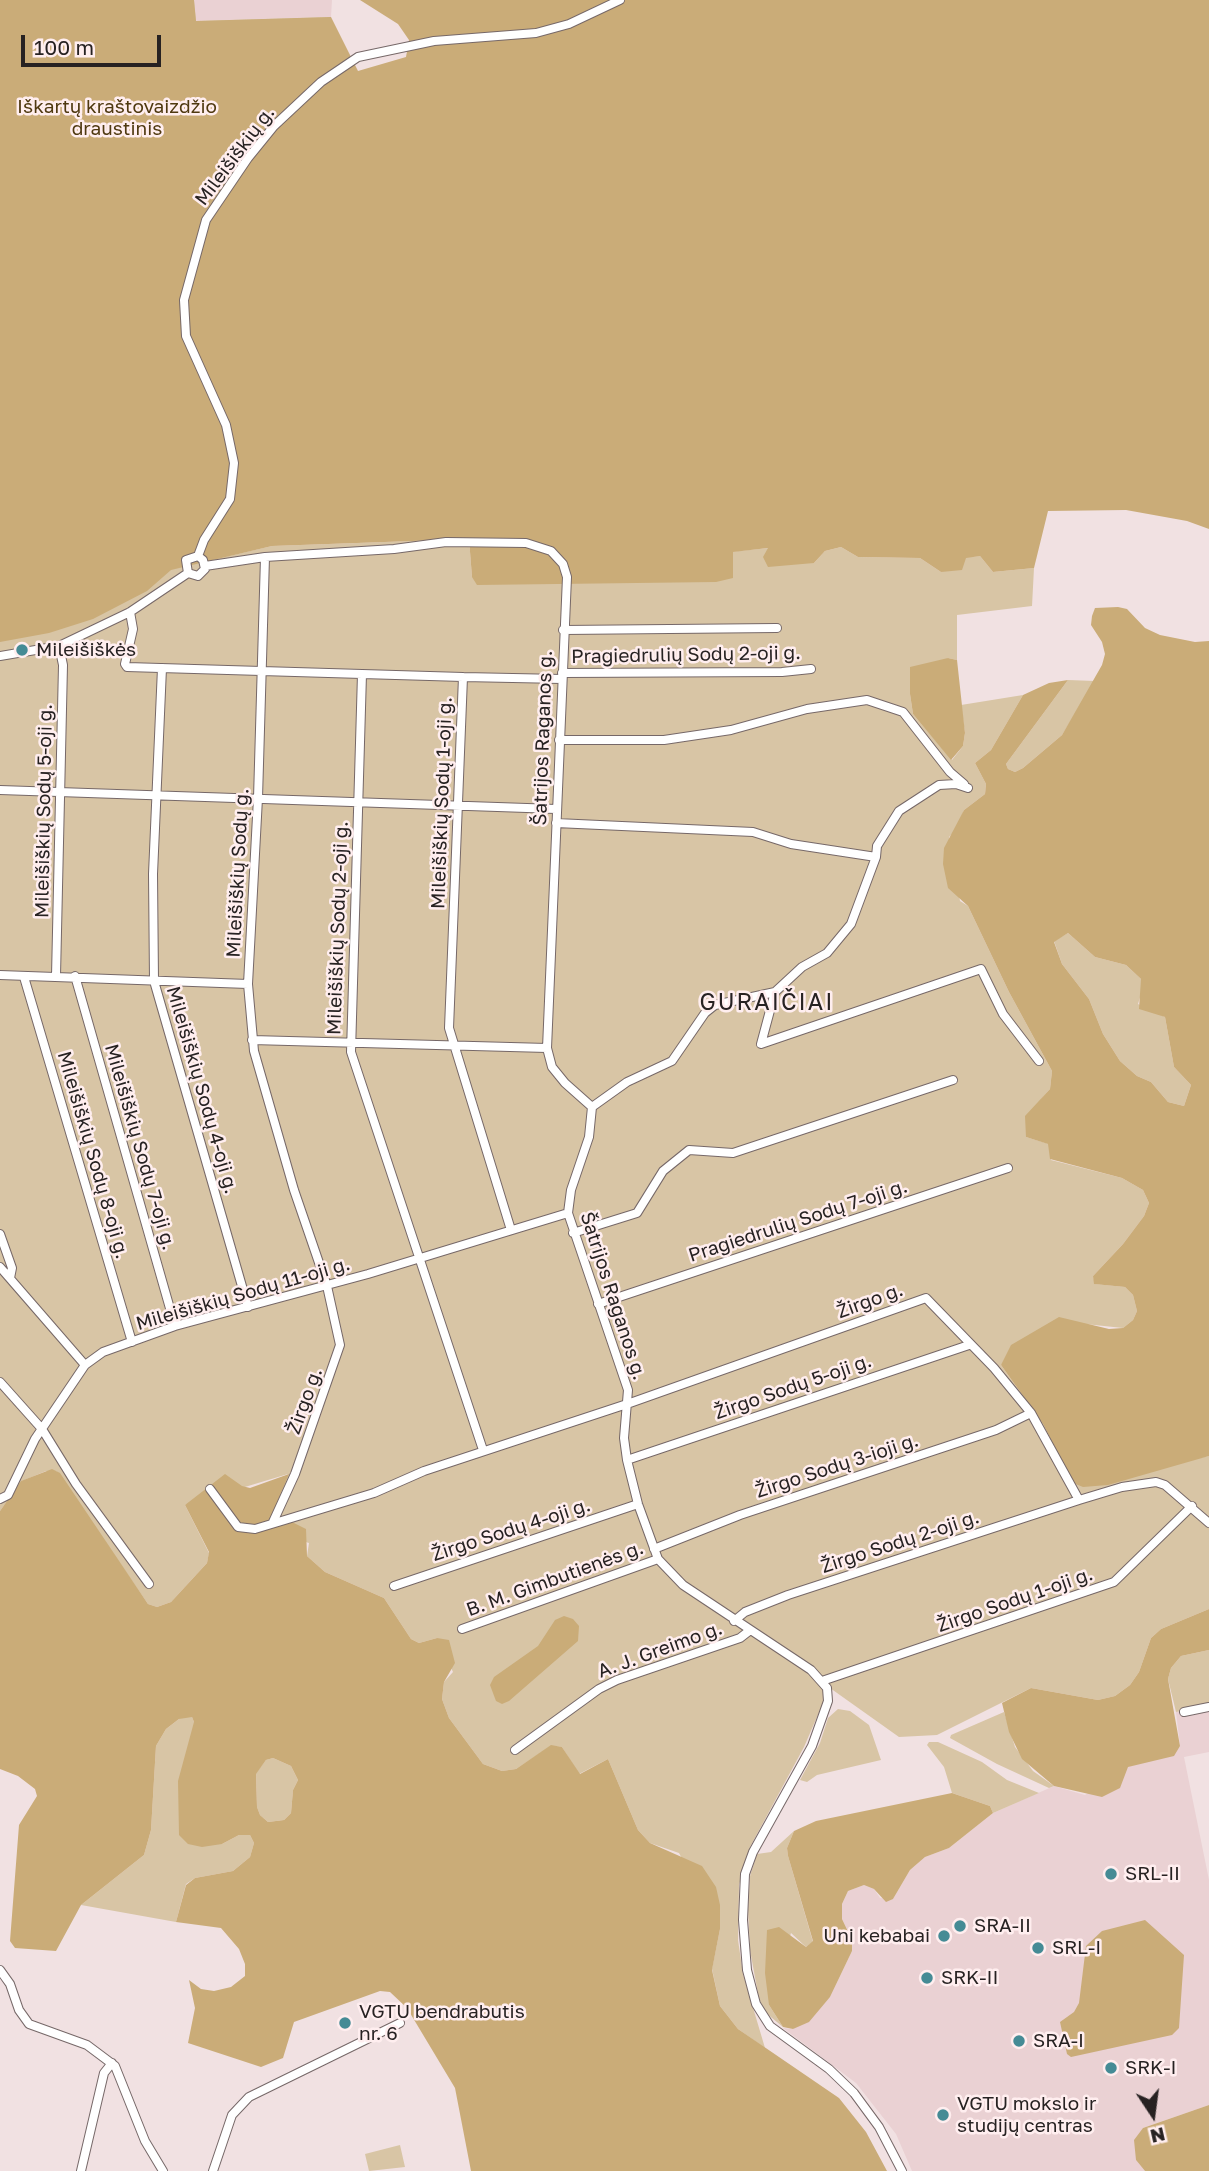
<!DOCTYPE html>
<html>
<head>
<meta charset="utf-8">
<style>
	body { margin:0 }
	#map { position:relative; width:1209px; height:2171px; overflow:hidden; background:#f1e1e2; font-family:"Golos Text",sans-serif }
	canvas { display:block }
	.north { position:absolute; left:1118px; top:2080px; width:70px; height:70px; -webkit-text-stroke:5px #ffeeef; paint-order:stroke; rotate:167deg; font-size:19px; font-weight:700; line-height:28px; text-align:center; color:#272222 }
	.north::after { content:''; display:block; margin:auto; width:24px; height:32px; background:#272222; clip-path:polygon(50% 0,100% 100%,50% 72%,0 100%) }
	.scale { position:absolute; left:21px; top:35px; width:140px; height:32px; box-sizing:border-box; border:4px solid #272222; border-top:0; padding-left:9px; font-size:21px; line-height:24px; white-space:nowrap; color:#272222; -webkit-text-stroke:5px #ffeeef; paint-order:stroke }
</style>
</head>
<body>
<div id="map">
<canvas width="1209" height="2171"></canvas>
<div class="north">N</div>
<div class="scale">100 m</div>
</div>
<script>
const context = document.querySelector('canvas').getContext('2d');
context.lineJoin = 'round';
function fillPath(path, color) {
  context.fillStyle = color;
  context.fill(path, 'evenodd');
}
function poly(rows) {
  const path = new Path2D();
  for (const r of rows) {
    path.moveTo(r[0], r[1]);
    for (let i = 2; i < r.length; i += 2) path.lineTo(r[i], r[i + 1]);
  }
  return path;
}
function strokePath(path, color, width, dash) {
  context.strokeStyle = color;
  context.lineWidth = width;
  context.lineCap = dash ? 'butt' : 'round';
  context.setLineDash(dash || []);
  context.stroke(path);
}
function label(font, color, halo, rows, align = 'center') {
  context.font = font + ' "Golos Text",sans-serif';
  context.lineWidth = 5;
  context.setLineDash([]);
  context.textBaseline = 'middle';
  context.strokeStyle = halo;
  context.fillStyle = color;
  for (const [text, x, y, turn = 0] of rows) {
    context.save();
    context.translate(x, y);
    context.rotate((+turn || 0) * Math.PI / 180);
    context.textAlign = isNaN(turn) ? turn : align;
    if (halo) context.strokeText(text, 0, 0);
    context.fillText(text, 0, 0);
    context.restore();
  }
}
fillPath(poly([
	[194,0,332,0,331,17,196,21],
	[1209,1706,1209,1752,1184,1757,1209,1880,1209,2105,1143,2128,1136,2160,1145,2171,912,2171,896,2134,856,2083,783,2028,793,2029,830,1997,852,1951,852,1940,842,1919,842,1904,848,1891,864,1885,874,1889,880,1898,893,1899,910,1870,925,1857,949,1848,993,1813,1054,1786,1085,1795,1127,1767,1180,1746,1176,1712]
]), '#ead1d3');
fillPath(poly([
	[0,0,194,0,196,21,331,17,172,569,272,546,469,539,472,577,769,548,814,563,825,551,841,547,858,557,920,558,941,572,966,557,980,556,993,572,1034,568,1032,606,957,615,957,660,948,658,910,694,913,714,952,760,963,746,965,733,961,705,1023,695,991,750,975,763,986,784,985,794,964,810,956,830,949,837,960,901,968,906,1009,992,1052,1071,1050,1089,1042,1098,1026,1137,1049,1144,1051,1160,1122,1178,1143,1190,1149,1203,1144,1216,1123,1244,1093,1276,1095,1284,1125,1287,1133,1295,1137,1311,1133,1320,1123,1328,1085,1324,1001,1365,1043,1424,1073,1483,1209,1456,1209,1609,1161,1629,1151,1638,1139,1672,1130,1685,1115,1696,1098,1700,1031,1688,937,1735,899,1737,830,1688,823,1694,823,1703,804,1747,750,1847,739,1885,738,1940,743,1974,765,2048,738,2029,720,2006,712,1969,720,1929,679,1853,650,1843,638,1830,608,1759,579,1774,562,1747,551,1746,516,1769,502,1771,483,1764,449,1718,442,1699,444,1682,453,1672,437,1638,419,1643,411,1639,384,1598,325,1572,307,1556,309,1543,266,1530,288,1474,185,1505,209,1553,207,1563,171,1602,157,1607,148,1604,56,1471,46,1471,22,1481,0,1511],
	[1068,680,1095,681,1062,735,1023,768,1015,772,1008,769,1006,764],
	[1068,933,1095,957,1126,965,1141,979,1142,991,1138,1004,1165,1017,1174,1067,1191,1085,1184,1106,1168,1102,1151,1082,1137,1076,1120,1061,1103,1034,1089,999,1062,964,1054,941],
	[1209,1650,1209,1706,1176,1712,1168,1679,1171,1668,1181,1656],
	[838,1709,850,1711,869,1725,881,1760,817,1775,807,1782,800,1780,820,1743,828,1718],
	[1004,1712,1015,1747,1033,1771,1054,1786,1049,1788,997,1764,950,1738,951,1735],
	[183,1716,192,1717,194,1722,222,1844,239,1835,250,1835,254,1843,250,1857,233,1871,195,1878,186,1884,176,1922,81,1905,144,1855,151,1830,156,1746,166,1729],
	[929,1742,938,1742,982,1762,1007,1780,1039,1793,993,1813,990,1806,952,1793,944,1767,927,1745],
	[273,1758,291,1766,298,1780,293,1790,291,1813,284,1820,268,1822,260,1815,257,1807,256,1773,266,1760],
	[794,1831,787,1848,788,1856,813,1942,806,1947,791,1933,769,2005,783,2027,766,2013,759,1999,750,1950,748,1910,750,1876,757,1854,771,1852],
	[400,2145,405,2167,369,2171,365,2154]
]), '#d8c5a5');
fillPath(poly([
	[0,0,194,0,196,21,331,17,358,71,406,57,409,40,398,24,360,0,1209,0,1209,529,1187,521,1126,510,1048,511,1034,568,993,572,980,556,966,558,962,570,941,572,920,558,858,557,841,547,825,551,814,563,768,567,763,557,768,548,733,552,733,578,716,582,477,585,472,577,469,539,272,546,171,570,147,591,93,619,49,633,0,642],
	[1118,607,1127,609,1145,628,1160,635,1195,642,1209,641,1209,1456,1108,1485,1083,1487,1073,1483,1043,1424,1001,1365,1011,1345,1059,1317,1109,1329,1123,1328,1133,1320,1137,1311,1133,1295,1125,1287,1094,1284,1093,1276,1123,1244,1144,1216,1149,1203,1143,1190,1122,1178,1050,1159,1048,1144,1026,1137,1025,1116,1050,1089,1052,1071,1009,992,968,906,948,888,943,864,944,848,964,810,985,794,986,784,975,763,991,750,1023,695,1049,683,1068,680,1006,764,1008,769,1015,772,1023,768,1062,735,1102,665,1105,654,1102,642,1091,625,1092,616,1095,608],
	[1068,933,1095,957,1126,965,1141,979,1139,1009,1165,1017,1174,1067,1191,1085,1184,1106,1168,1102,1151,1082,1137,1076,1120,1061,1103,1034,1089,999,1062,964,1054,942],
	[948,658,957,660,965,733,963,746,951,760,913,714,910,694,910,667],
	[52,1469,60,1473,148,1604,157,1607,171,1602,207,1563,209,1552,185,1505,225,1474,242,1486,250,1488,289,1474,266,1529,292,1522,306,1529,307,1556,325,1572,384,1598,411,1639,419,1643,437,1638,449,1640,455,1663,444,1682,442,1699,449,1718,483,1764,502,1771,516,1769,551,1745,562,1747,580,1774,608,1759,638,1830,650,1843,702,1866,716,1887,720,1905,720,1929,712,1970,720,2006,738,2029,839,2098,866,2132,887,2171,471,2171,455,2088,407,2008,390,1992,380,1991,294,2022,283,2058,261,2067,188,2043,195,2008,189,1980,201,1989,214,1991,231,1987,245,1976,245,1964,239,1949,221,1928,176,1922,186,1885,195,1878,233,1871,250,1857,254,1843,250,1835,239,1835,222,1844,202,1847,188,1844,179,1835,178,1781,194,1722,192,1717,179,1719,166,1729,156,1746,151,1830,144,1855,81,1905,56,1951,15,1948,10,1941,19,1825,37,1796,35,1789,18,1776,0,1769,0,1511,21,1481],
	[273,1758,291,1766,298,1780,293,1790,291,1813,284,1820,268,1822,260,1815,257,1807,256,1774,266,1760],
	[1209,1609,1209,1650,1181,1656,1171,1668,1168,1679,1180,1746,1174,1756,1128,1767,1120,1788,1102,1797,1054,1786,1022,1759,1009,1732,1002,1703,1031,1688,1098,1700,1115,1696,1130,1685,1139,1672,1151,1638,1161,1629],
	[564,1616,573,1619,579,1626,578,1641,509,1701,502,1704,496,1701,490,1685,494,1677,538,1646,555,1620],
	[952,1793,990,1806,993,1813,949,1848,925,1857,910,1870,893,1899,886,1902,874,1889,864,1885,848,1891,842,1904,842,1919,852,1940,852,1951,830,1997,809,2022,793,2029,783,2027,769,2005,765,1973,767,1930,779,1927,806,1947,813,1941,788,1856,787,1848,794,1831,816,1821],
	[1145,1920,1184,1955,1179,2028,1172,2035,1071,2057,1067,2054,1060,2022,1074,2012,1079,2003,1086,1946,1102,1931],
	[1209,2105,1209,2171,1145,2171,1136,2160,1134,2140,1143,2128]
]), '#caac78');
const street = poly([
	[198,556,204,540,230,499,234,463,226,425,186,336,184,300,206,220,248,158,274,126,321,82,358,57,434,41,536,33,569,24,620,0],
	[205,566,265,557,394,549,446,542,526,543,551,551,563,564,567,577,547,1048,552,1067,565,1083,592,1107,589,1137,571,1190,568,1213,628,1390,624,1438,627,1460,638,1504,658,1559,683,1585,811,1670,827,1688,828,1701,812,1746,753,1852,745,1874,743,1920,747,1970,756,2004,770,2026,829,2069,854,2093,879,2127,902,2171],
	[188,573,198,576,205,569,203,560,198,556],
	[188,573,186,560,198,556],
	[130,612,133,629,125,664,127,667,463,677,449,1028,511,1230],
	[563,630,777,628],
	[0,656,59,646,130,612,188,573],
	[162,668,153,874,154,981,248,1307],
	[562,673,782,672,811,669],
	[362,674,351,1052,483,1450],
	[463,677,562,679],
	[559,740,664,740,731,730,807,709,867,700,903,712,950,772,964,784],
	[0,790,556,809],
	[556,823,753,832,791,844,876,857],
	[0,975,248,984,258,798,265,557],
	[56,976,63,665,59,646],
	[75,976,175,1326],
	[24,977,132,1342],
	[248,984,254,1051,294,1190,327,1286,340,1345,295,1474,273,1522],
	[775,992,761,1044,981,969,1003,1014,1039,1061],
	[252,1040,547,1048],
	[592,1107,627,1082,672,1061,705,1013,715,1005,775,992,802,967,827,953,851,924,876,857,877,846,899,811,939,785,956,784,968,788],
	[573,1233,637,1213,663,1171,689,1150,733,1153,953,1080],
	[0,1234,12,1268,10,1278],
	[0,1267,85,1365],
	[598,1304,1008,1168],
	[0,1382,42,1429,76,1484,149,1584],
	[627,1460,969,1345],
	[210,1489,238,1527,255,1529,374,1493,424,1471,630,1403,926,1298,994,1368,1031,1413,1079,1500,1122,1487,1156,1482,1165,1485,1209,1523],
	[0,1499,8,1495,35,1439,85,1365,103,1352,175,1326,368,1274,568,1213],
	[654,1549,740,1515,996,1430,1031,1413],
	[394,1586,638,1504],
	[734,1621,745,1612,788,1595,1079,1500],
	[462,1629,658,1559],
	[822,1681,1114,1582,1192,1506],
	[1184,1712,1209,1707],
	[515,1750,599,1689,617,1680,740,1638,749,1631],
	[0,1970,10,1984,19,2010,29,2024,87,2045,115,2066,145,2141,163,2171],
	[81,2171,104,2073,112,2063],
	[213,2171,232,2115,249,2097,400,2023]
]);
strokePath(street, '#766868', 10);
strokePath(street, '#fff', 8);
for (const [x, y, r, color] of [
	[22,650,7,"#458b95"],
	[1111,1874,7,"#458b95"],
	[960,1926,7,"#458b95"],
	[944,1936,7,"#458b95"],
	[1038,1948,7,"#458b95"],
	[927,1978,7,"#458b95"],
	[345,2023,7,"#458b95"],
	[1019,2041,7,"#458b95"],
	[1111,2068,7,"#458b95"],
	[943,2115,7,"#458b95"]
]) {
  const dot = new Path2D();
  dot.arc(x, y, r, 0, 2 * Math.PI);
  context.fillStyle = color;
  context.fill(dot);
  strokePath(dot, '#ffeeef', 2.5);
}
label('19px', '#4f3910', '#ffeeef', [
	["Iškartų kraštovaizdžio",117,107],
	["draustinis",117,129]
]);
label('19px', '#272222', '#ffeeef', [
	["Mileišiškių g.",235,156,-53],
	["Pragiedrulių Sodų 2-oji g.",686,655,-1],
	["Šatrijos Raganos g.",543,738,-88],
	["Mileišiškių Sodų 1-oji g.",442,803,-88],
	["Mileišiškių Sodų 5-oji g.",44,811,-89],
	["Mileišiškių Sodų g.",238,873,-87],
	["Mileišiškių Sodų 2-oji g.",338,928,-88],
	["Mileišiškių Sodų 4-oji g.",202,1090,74],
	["Mileišiškių Sodų 7-oji g.",140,1147,74],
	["Mileišiškių Sodų 8-oji g.",93,1155,74],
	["Pragiedrulių Sodų 7-oji g.",798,1221,-18],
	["Mileišiškių Sodų 11-oji g.",243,1294,-16],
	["Šatrijos Raganos g.",613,1296,72],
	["Žirgo g.",870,1301,-20],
	["Žirgo Sodų 5-oji g.",793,1387,-19],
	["Žirgo g.",305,1401,-70],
	["Žirgo Sodų 3-ioji g.",837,1466,-18],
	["Žirgo Sodų 4-oji g.",511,1530,-18],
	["Žirgo Sodų 2-oji g.",900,1542,-18],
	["B. M. Gimbutienės g.",555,1579,-20],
	["Žirgo Sodų 1-oji g.",1015,1600,-19],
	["A. J. Greimo g.",660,1650,-20]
]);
label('19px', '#272222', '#ffeeef', [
	["Mileišiškės",36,650],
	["SRL-II",1125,1874],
	["SRA-II",974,1926],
	["Uni kebabai",930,1936,"right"],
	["SRL-I",1052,1948],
	["SRK-II",941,1978],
	["VGTU bendrabutis",359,2012],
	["nr. 6",359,2034],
	["SRA-I",1033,2041],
	["SRK-I",1125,2068],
	["VGTU mokslo ir",957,2104],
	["studijų centras",957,2126]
], 'left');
context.letterSpacing = '2px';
label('23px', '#272222', '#ffeeef', [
	["GURAIČIAI",767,1003]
]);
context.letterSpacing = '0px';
</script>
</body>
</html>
